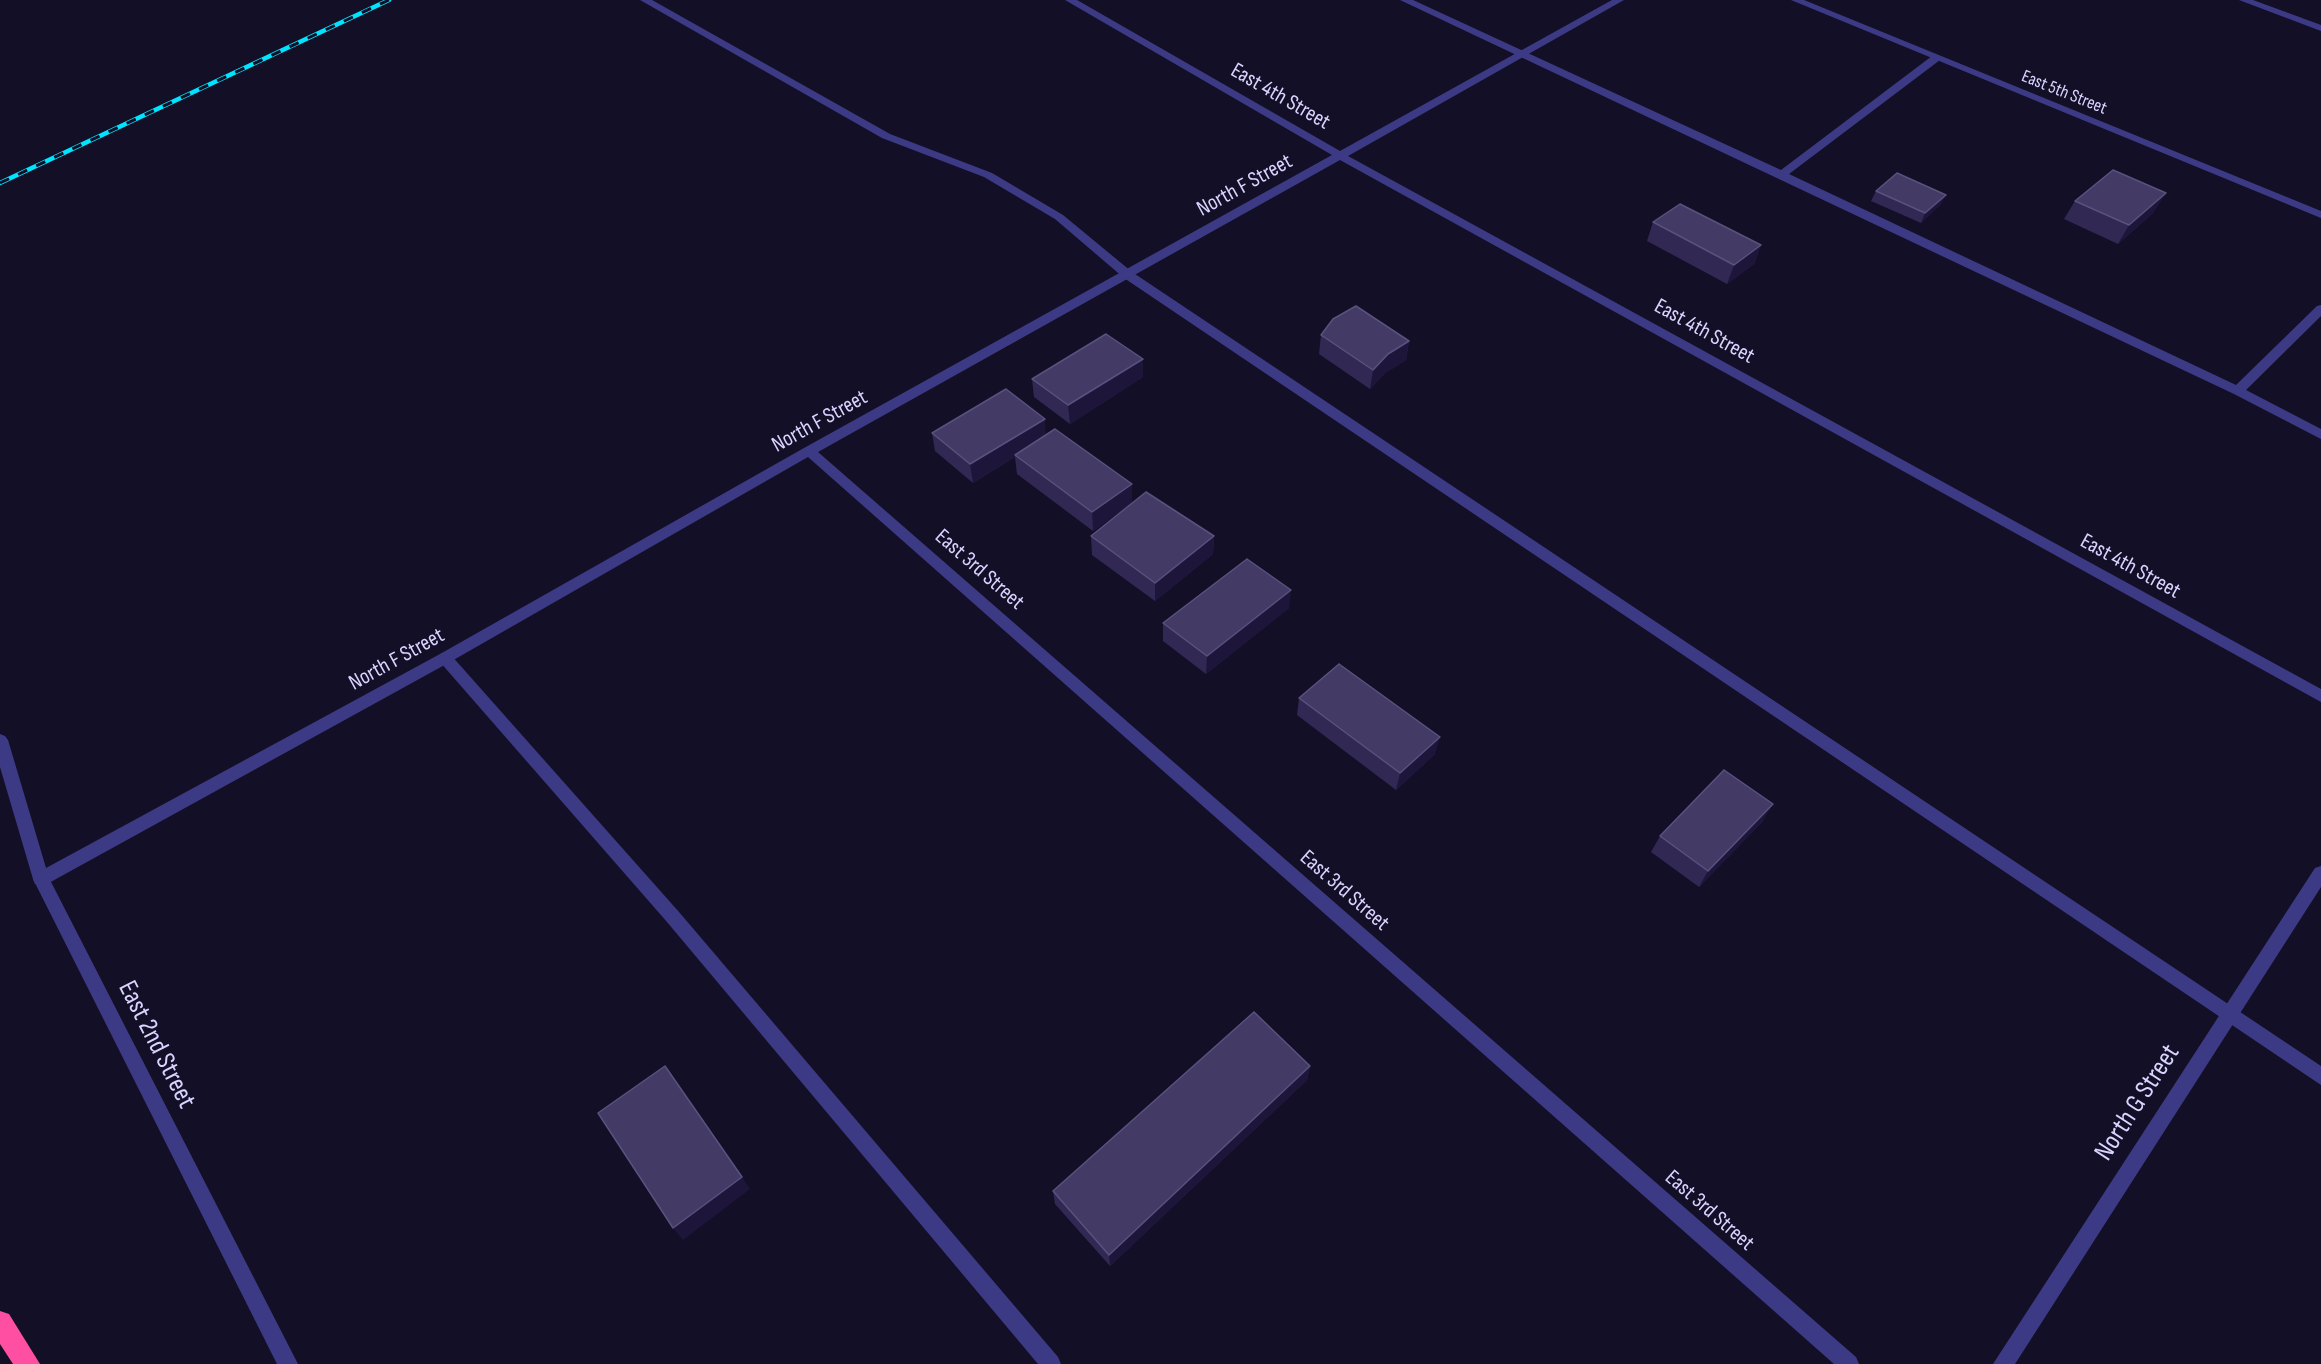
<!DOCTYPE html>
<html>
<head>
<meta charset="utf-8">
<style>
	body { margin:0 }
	canvas { display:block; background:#130f26 }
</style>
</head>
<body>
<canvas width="2321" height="1364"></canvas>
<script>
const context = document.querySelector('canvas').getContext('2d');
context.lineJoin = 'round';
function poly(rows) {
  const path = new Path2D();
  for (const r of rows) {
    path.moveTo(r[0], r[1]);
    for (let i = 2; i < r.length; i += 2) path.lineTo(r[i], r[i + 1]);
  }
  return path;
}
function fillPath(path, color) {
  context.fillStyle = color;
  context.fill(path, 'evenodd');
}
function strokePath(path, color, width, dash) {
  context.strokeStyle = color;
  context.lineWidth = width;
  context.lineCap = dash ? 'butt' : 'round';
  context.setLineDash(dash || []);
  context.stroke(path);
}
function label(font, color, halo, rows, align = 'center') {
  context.font = font + ' "Sofia Sans Condensed",sans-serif';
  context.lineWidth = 6;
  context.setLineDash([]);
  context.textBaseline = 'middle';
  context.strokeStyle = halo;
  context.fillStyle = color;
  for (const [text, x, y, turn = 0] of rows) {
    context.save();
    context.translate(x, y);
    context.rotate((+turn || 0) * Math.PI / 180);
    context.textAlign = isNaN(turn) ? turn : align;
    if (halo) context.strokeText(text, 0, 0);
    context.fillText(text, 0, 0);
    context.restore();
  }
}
fillPath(poly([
	[640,0,652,0,890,134,992,173,1063,215,1132,272,2321,1066,2321,1085,1124,278,1055,219,984,177,882,138,640,0],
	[1400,0,1413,0,1781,170,1932,56,1940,56,1940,60,1789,174,2236,385,2317,306,2321,305,2321,316,2246,390,2321,429,2321,439,2234,394,1400,0],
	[2239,0,2253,0,2321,25,2321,31,2239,0],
	[445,652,450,654,679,912,1058,1357,1061,1364,1038,1364,667,922,440,662,438,658,440,654,445,652]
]), '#3d3a85');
fillPath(poly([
	[1065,0,1077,0,1340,151,1612,0,1624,0,1348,156,2321,689,2321,702,1340,160,818,452,1856,1357,1859,1364,1834,1364,808,457,450,662,47,884,41,886,35,884,33,879,35,874,440,654,804,448,1332,155,1065,0]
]), '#3d3a85');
fillPath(poly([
	[1791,0,1804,0,2321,211,2321,218,1791,0],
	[0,734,5,736,8,740,49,878,298,1364,277,1364,33,879,0,767,0,734],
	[2321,866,2321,887,2015,1364,1993,1364,2315,868,2321,866]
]), '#3d3a85');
fillPath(poly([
	[0,1311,9,1314,40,1364,13,1364,0,1344,0,1311]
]), '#ff4fa3');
const rail = poly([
	[0,183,389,0]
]);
strokePath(rail, '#00e5ff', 4.5);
strokePath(rail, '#130f26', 3, [10]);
fillPath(poly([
	[1876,191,1941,204,1921,223,1871,201],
	[2075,201,2154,212,2118,244,2064,219],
	[1653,222,1761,245,1754,264,1727,284,1647,241],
	[1321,335,1409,341,1406,360,1385,373,1370,389,1319,354],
	[1143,377,1070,424,1034,397,1032,379],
	[932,433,1046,435,1132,503,1093,531,1017,474,1015,457,973,483,935,451],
	[1091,536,1214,536,1213,554,1155,601,1092,555],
	[1289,608,1206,674,1163,641,1163,623],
	[1299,698,1435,754,1396,790,1297,715],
	[1763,821,1699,887,1651,852,1660,836],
	[1310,1066,1307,1080,1110,1266,1055,1204,1053,1191]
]), '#312854');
fillPath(poly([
	[2166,193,2154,212,2118,244,2129,225],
	[1946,195,1941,204,1921,223,1925,213],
	[1761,245,1754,264,1727,284,1734,265],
	[1409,341,1406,360,1385,373,1370,389,1373,370,1388,354],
	[1143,359,1143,377,1070,424,1068,405],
	[1045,419,1046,438,1015,455,1015,457,973,483,970,464],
	[1132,484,1132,503,1093,531,1092,512],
	[1214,536,1213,554,1155,601,1155,583],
	[1291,590,1289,608,1206,674,1207,656],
	[1440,737,1435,754,1396,790,1400,773],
	[1773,804,1763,821,1699,887,1708,871],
	[1310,1066,1307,1080,1110,1266,1109,1255],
	[742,1177,750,1189,683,1240,673,1228]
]), '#1d163a');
const building = poly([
	[2113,170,2166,193,2129,225,2075,201,2113,170],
	[1897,173,1946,195,1925,213,1876,191,1897,173],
	[1680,204,1761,245,1734,265,1653,222,1680,204],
	[1356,306,1409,341,1388,354,1373,370,1321,335,1333,319,1356,306],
	[1106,334,1143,359,1068,405,1032,379,1106,334],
	[1006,389,1045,419,970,464,932,433,1006,389],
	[1055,429,1132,484,1092,512,1015,455,1055,429],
	[1146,492,1214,536,1155,583,1091,536,1146,492],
	[1247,559,1291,590,1207,656,1163,623,1247,559],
	[1339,664,1440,737,1400,773,1299,698,1339,664],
	[1724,770,1773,804,1708,871,1660,836,1724,770],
	[1254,1012,1310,1066,1109,1255,1053,1191,1254,1012],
	[665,1066,742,1177,673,1228,598,1113,665,1066]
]);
fillPath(building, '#433a66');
strokePath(building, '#5a527e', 1.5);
label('18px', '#d9d4ff', '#130f26', [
	["East 5th Street",2064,93,22]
]);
label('22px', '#d9d4ff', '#130f26', [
	["East 4th Street",1280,97,30],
	["North F Street",1245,186,-29],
	["East 4th Street",1704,332,29],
	["North F Street",820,422,-29],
	["East 4th Street",2130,567,29],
	["East 3rd Street",979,570,41],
	["North F Street",397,660,-29],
	["East 3rd Street",1344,891,41],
	["East 3rd Street",1709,1211,41]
]);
label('27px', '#d9d4ff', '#130f26', [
	["East 2nd Street",156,1045,63],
	["North G Street",2138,1103,-57]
]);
</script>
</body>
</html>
